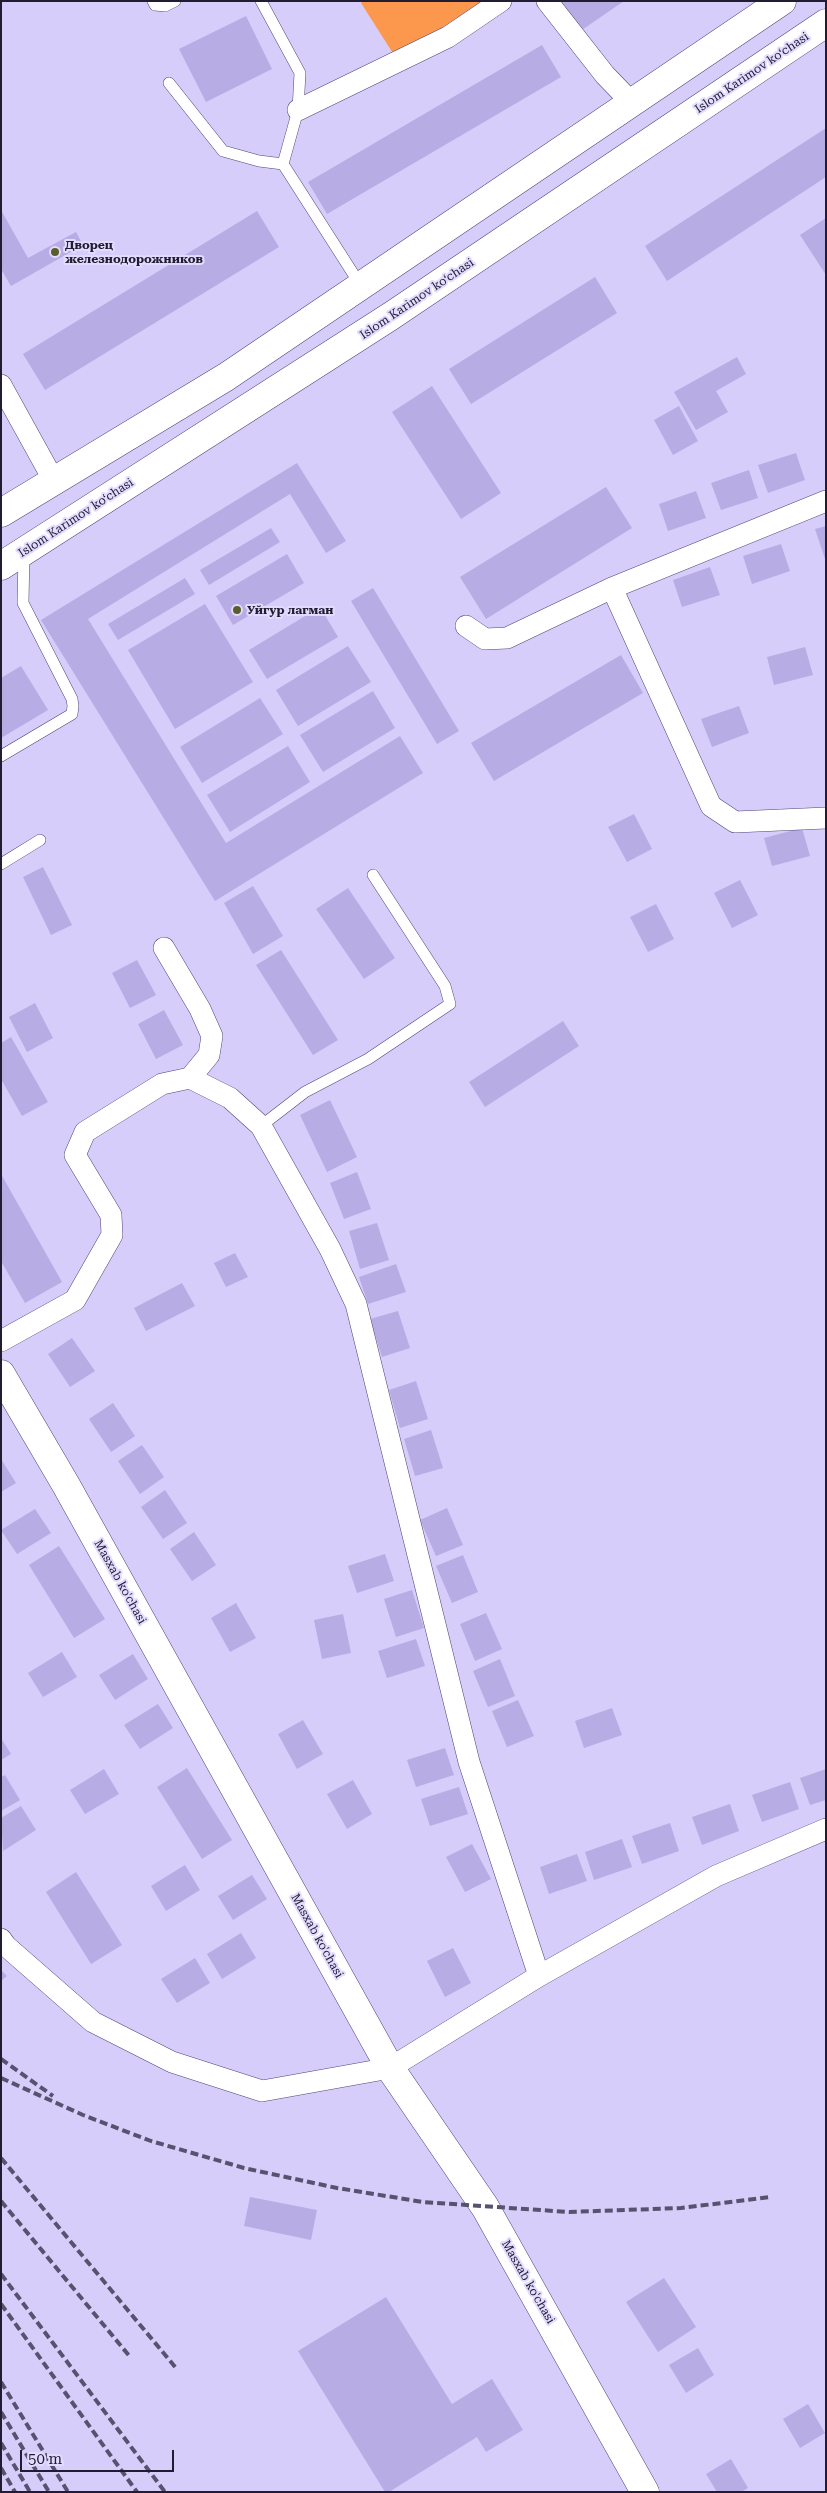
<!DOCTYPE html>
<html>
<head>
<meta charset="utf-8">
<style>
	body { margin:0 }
	#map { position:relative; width:827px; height:2493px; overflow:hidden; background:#d6cdfb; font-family:"Roboto Serif",serif }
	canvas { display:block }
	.frame { position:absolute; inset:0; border:2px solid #211c31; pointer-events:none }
	.scale { position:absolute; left:20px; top:2450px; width:154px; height:22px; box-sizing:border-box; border:2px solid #211c31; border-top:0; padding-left:6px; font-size:15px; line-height:18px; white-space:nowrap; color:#211c31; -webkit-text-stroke:4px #e3dcff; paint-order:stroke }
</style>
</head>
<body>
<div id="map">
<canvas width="827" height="2493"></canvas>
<div class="frame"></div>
<div class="scale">50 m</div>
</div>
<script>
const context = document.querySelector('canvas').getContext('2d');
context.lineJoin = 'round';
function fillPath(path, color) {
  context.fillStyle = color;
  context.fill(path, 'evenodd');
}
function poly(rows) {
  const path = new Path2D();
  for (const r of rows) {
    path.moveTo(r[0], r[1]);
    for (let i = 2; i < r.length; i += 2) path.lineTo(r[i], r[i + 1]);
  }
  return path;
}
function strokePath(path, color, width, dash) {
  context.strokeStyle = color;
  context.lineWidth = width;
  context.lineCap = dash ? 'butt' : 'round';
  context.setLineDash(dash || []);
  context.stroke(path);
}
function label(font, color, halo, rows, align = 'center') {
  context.font = font + ' "Roboto Serif",serif';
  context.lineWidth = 4;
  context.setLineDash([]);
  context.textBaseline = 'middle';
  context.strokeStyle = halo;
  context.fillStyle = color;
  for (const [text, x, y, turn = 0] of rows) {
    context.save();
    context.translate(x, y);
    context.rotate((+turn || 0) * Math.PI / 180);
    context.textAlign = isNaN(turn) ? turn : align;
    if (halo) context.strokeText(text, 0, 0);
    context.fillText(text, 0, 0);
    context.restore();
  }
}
fillPath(poly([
	[364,1,488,1,396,58,361,3]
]), '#fc974e');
fillPath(poly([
	[558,1,624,1,579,32],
	[246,16,272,69,206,102,179,49],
	[542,45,561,77,327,214,308,182],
	[826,128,826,177,667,281,645,246],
	[1,210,28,258,76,232,83,245,11,286,1,269],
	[257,211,279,247,45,390,23,354],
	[826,218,826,275,800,235],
	[595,277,617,313,471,404,449,369],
	[737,357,746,374,716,391,728,412,696,430,674,392],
	[432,386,501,493,461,519,392,412],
	[679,406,698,441,673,455,654,420],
	[796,453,805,480,768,493,758,465],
	[297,463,346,541,326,553,290,494,88,619,226,843,400,736,423,773,215,901,41,620],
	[749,470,758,498,721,510,711,483],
	[606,487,632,528,486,619,460,577],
	[696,491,706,518,668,531,659,504],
	[826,526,826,558,825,559,815,529],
	[271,528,280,542,209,585,200,570],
	[781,544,790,571,752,584,743,556],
	[287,554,304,583,233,625,216,596],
	[710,567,720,595,682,607,673,580],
	[185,578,195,594,118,640,108,624],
	[373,588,459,731,437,744,351,601],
	[205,604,253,682,175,729,128,650],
	[320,607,338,637,267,679,249,650],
	[348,646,371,682,298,726,276,690],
	[805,647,813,675,774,685,767,657],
	[621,655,643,693,494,781,471,743],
	[21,666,48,710,1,738,1,678],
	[373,691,395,728,323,772,300,735],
	[260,698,283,734,202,783,180,747],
	[739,706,749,733,712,747,701,719],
	[288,746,310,782,230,832,207,795],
	[634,814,652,849,627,862,608,827],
	[802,828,810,856,772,866,764,838],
	[43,867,72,925,51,935,23,877],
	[740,880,758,915,732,928,714,893],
	[253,886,283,936,253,954,224,903],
	[348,888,395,958,364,979,316,909],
	[656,904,674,939,648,952,630,917],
	[281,950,338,1040,313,1055,256,965],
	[137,960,156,995,130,1008,112,973],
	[35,1003,53,1038,27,1052,9,1017],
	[164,1010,183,1045,156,1059,138,1024],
	[563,1021,579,1046,485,1107,469,1082],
	[11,1037,48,1102,22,1116,1,1079,1,1043],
	[330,1100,357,1157,327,1172,300,1115],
	[357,1172,371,1209,344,1219,330,1183],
	[1,1174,62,1282,25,1303,1,1261],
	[377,1223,389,1260,360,1269,349,1231],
	[235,1253,248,1277,226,1287,214,1263],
	[396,1264,406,1292,368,1304,359,1277],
	[182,1283,195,1306,146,1331,134,1308],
	[398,1311,410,1348,382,1357,370,1319],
	[72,1338,95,1371,70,1387,48,1354],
	[416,1381,428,1419,400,1428,389,1390],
	[113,1403,135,1436,111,1452,89,1419],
	[431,1430,443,1468,415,1476,404,1439],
	[142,1445,164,1477,140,1494,118,1461],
	[1,1459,16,1483,1,1492],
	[165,1490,187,1523,163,1539,141,1507],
	[447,1508,463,1545,436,1556,420,1520],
	[35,1509,51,1533,17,1554,1,1530],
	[194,1532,216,1565,192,1581,170,1549],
	[59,1546,105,1619,74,1638,29,1565],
	[385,1554,394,1581,357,1593,348,1566],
	[463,1555,478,1592,452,1603,436,1566],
	[412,1590,424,1628,396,1637,384,1599],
	[236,1603,256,1638,230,1652,211,1618],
	[486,1613,502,1649,475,1661,460,1624],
	[343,1614,351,1653,322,1659,314,1620],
	[416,1639,425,1666,387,1678,378,1651],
	[62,1652,77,1677,43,1697,28,1673],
	[133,1654,148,1679,115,1700,99,1675],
	[500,1659,515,1696,488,1707,473,1671],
	[518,1700,534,1736,507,1747,492,1711],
	[158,1704,173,1728,140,1749,124,1725],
	[612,1708,622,1735,584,1748,575,1721],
	[303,1720,323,1754,297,1769,278,1734],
	[1,1738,11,1754,1,1760],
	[445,1748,454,1775,416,1787,407,1760],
	[187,1768,232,1840,202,1859,157,1787],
	[104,1769,119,1794,85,1814,70,1790],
	[826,1769,826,1800,810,1805,800,1778],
	[5,1775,20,1800,1,1811,1,1777],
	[353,1780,372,1814,347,1829,327,1794],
	[790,1782,799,1809,762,1822,752,1795],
	[459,1787,468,1814,430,1826,421,1799],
	[730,1804,739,1831,702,1845,692,1817],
	[21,1806,36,1830,3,1851,1,1818],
	[670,1823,679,1851,642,1864,632,1836],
	[622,1839,632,1867,594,1880,585,1852],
	[472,1844,491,1879,465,1892,446,1857],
	[577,1854,587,1881,549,1894,540,1867],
	[185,1865,200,1890,166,1911,151,1886],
	[76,1872,122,1945,91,1964,46,1892],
	[252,1875,267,1899,233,1920,218,1896],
	[241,1933,256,1958,222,1979,207,1954],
	[453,1948,471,1983,445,1997,427,1961],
	[195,1958,210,1983,177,2003,161,1979],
	[1,1970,7,1976,1,1981],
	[250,2197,317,2210,311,2240,244,2226],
	[664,2278,696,2327,658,2352,626,2302],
	[386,2297,452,2404,492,2379,523,2430,486,2452,477,2437,389,2492,385,2492,298,2351],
	[698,2348,714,2375,686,2393,669,2365],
	[808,2404,825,2433,800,2448,783,2419],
	[731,2459,748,2488,741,2492,717,2492,706,2474]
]), '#b8ace4');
const lane = poly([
	[153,1,155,5,165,6,175,1],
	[261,1,300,73,298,110,283,164],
	[169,83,223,151,259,161,283,164,361,286],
	[1,756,72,714,73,706,72,699,23,603,24,552],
	[1,864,40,840],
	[261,1126,305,1092,368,1059,450,1004,445,986,373,875]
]);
const street = poly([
	[547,1,605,75,632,103],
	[298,110,448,37,501,1],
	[1,385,54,481],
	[612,588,711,806,735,822,826,818],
	[466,626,485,639,507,638,612,588,826,501],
	[164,948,200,1009,212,1036,209,1055,190,1078],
	[1,1341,75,1300,112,1235,111,1215,75,1155,85,1132,162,1084,190,1078,230,1098,261,1126,330,1249,356,1304,469,1762,539,1976],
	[1,1939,6,1946,93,2022,172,2062,262,2091,390,2068,539,1976,716,1876,826,1829]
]);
const secondary = poly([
	[1,513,226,377,782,1],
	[1,566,391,316,826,23],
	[1,1374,66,1485,390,2068,485,2207,645,2492]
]);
strokePath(lane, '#514576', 12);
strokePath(street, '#514576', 22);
strokePath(secondary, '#514576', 29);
strokePath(lane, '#fff', 11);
strokePath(street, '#fff', 21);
strokePath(secondary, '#fff', 28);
strokePath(poly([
	[1,2059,53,2096],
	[1,2078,83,2115,151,2141,244,2168,337,2188,423,2202,569,2212,681,2208,771,2197],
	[1,2158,176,2368],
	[1,2201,131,2358],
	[1,2274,165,2492],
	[1,2304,137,2492],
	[1,2382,68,2492],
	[1,2412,49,2492],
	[1,2443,30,2492],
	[1,2468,15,2492]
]), '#58526f', 4, [8, 4]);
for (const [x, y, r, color] of [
	[55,252,5,"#595e2c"],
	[237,610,5,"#595e2c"]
]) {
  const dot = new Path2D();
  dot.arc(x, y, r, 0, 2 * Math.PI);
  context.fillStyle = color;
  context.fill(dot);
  strokePath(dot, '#e3dcff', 2);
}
label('12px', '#211c31', '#e3dcff', [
	["Islom Karimov ko‘chasi",752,73,-34],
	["Islom Karimov ko‘chasi",417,299,-34],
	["Islom Karimov ko‘chasi",76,518,-33],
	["Masxab ko'chasi",120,1582,61],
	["Masxab ko'chasi",317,1936,61],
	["Masxab ko'chasi",528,2282,60]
]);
label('bold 12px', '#211c31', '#e3dcff', [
	["Дворец",65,245],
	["железнодорожников",65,259],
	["Уйгур лагман",247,610]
], 'left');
</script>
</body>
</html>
